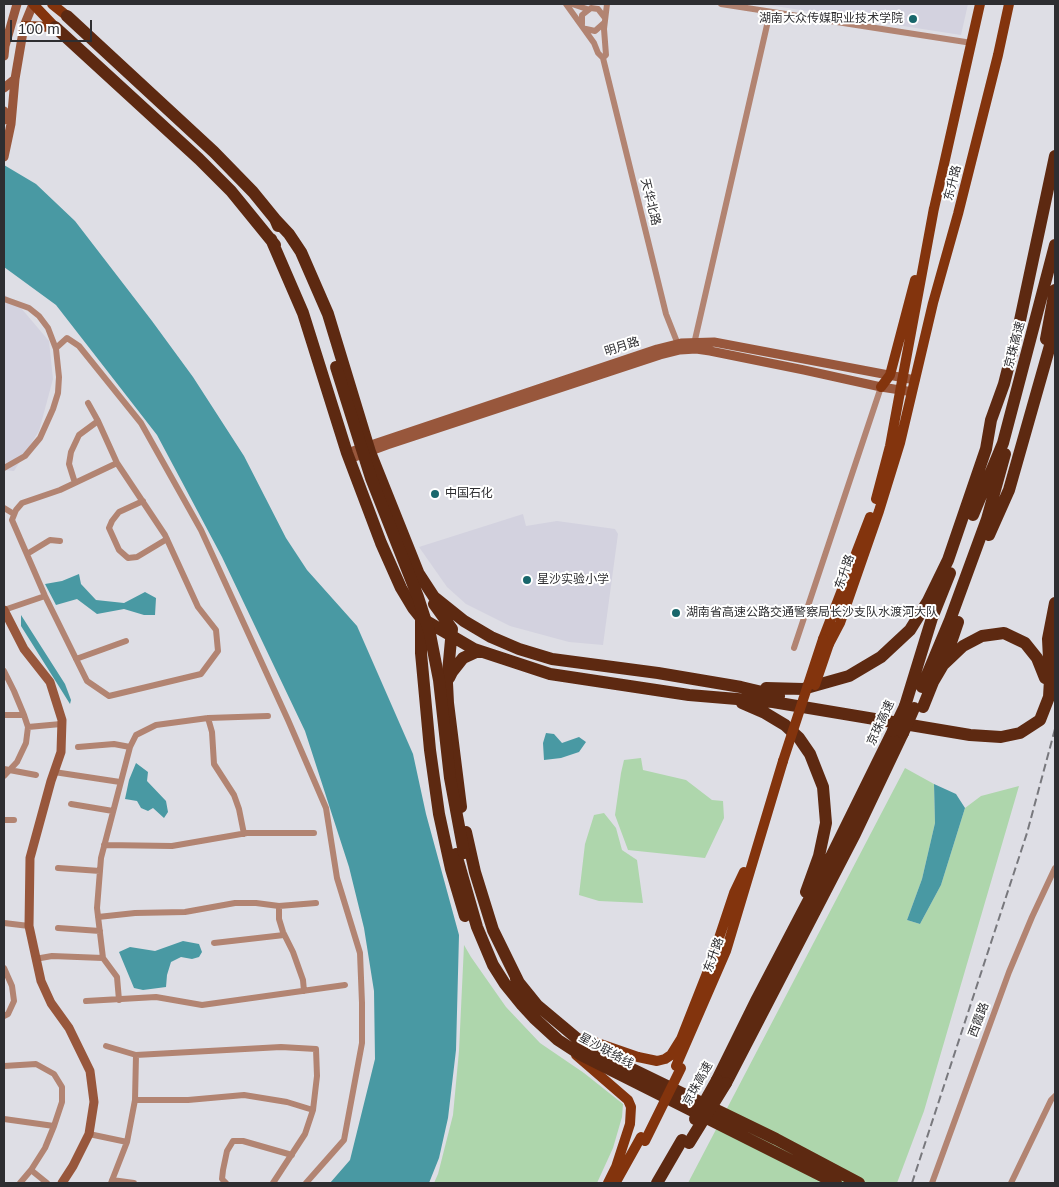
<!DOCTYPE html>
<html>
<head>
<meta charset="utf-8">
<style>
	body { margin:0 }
	#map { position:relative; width:1059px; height:1187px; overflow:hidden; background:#dedee5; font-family:Helvetica,sans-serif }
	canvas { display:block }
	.frame { position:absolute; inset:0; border:5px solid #2e2e31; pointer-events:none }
	.scale { position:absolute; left:10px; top:20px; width:82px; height:22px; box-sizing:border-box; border:2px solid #2e2e31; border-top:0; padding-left:6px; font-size:15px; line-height:18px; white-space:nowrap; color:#2e2e31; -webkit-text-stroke:4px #fff; paint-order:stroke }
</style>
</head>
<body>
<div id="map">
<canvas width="1059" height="1187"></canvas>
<div class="frame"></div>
<div class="scale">100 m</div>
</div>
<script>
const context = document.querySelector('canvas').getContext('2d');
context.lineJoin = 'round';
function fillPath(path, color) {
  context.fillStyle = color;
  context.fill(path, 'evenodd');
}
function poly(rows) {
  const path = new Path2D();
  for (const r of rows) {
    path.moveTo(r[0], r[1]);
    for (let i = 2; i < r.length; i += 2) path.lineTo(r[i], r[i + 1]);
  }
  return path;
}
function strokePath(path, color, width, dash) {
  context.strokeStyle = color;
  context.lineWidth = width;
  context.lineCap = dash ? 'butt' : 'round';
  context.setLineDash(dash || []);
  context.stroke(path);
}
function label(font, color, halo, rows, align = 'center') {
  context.font = font + ' Helvetica,"Noto Sans SC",sans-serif';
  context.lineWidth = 4;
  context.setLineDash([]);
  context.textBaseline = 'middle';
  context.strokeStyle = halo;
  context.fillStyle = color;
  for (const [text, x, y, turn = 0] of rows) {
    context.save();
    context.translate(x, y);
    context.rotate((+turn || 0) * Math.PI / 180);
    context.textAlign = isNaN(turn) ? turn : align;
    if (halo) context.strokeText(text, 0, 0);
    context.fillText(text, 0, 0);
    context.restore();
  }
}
fillPath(poly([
	[762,4,968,4,961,35],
	[4,294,21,308,49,341,53,379,39,431,14,471,4,470],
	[523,514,526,526,557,521,615,529,618,534,603,645,569,642,510,626,466,604,447,587,419,547]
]), '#d3d2df');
fillPath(poly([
	[641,758,643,770,686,780,712,800,723,801,724,818,705,858,628,850,615,815,621,773,624,760],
	[905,768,934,784,935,823,922,879,907,920,920,924,941,885,965,808,981,796,1019,786,924,1111,897,1183,688,1183],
	[604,813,616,828,622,850,637,860,643,903,599,901,579,895,585,844,594,815],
	[464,945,471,957,506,1007,540,1043,584,1073,623,1104,622,1117,613,1148,597,1183,434,1183,438,1174,453,1115,459,1051]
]), '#aed6ac');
fillPath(poly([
	[4,165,36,184,75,221,152,321,193,377,244,456,286,538,307,570,357,626,413,754,426,814,459,935,456,1050,448,1118,439,1158,429,1183,330,1183,350,1160,375,1059,374,991,364,928,349,867,305,731,222,557,157,435,56,305,4,267],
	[79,574,81,584,96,600,124,603,145,592,156,598,155,615,144,615,124,609,97,614,77,599,56,605,45,584,62,581],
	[21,615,65,684,71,700,70,704,21,626],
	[546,733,554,734,562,743,579,737,586,742,579,752,561,758,544,760,543,743],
	[136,763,148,772,147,781,166,801,168,812,164,818,153,808,148,811,141,808,137,801,125,799,129,780],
	[934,784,956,794,965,808,941,885,920,924,907,920,922,879,935,823],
	[183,941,199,944,202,952,199,957,192,959,181,957,171,962,167,975,166,987,143,990,134,988,119,952,130,947,155,951]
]), '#4999a3');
strokePath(poly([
	[566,4,594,43,598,53,603,58],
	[572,4,587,9],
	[721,4,972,43],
	[582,24,582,15,591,8,598,9,605,18],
	[586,29,595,31,604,23],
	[603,58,666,314,679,347],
	[603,58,606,55,604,29,607,4],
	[4,299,29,308,39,316,48,328,56,349,59,377,58,393,53,409,40,438,25,456,4,468],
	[694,344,770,12],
	[56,348,67,338,79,346,141,423,201,530,288,720,326,808,337,878,360,953,362,1003,362,1043,344,1140,306,1183],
	[88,403,98,421,117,463,165,535,198,607,216,630,218,651,201,674,109,696,87,681,45,596,12,520,16,510,22,503,60,490,117,463],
	[75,483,69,464,71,452,79,435,98,421],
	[143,501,119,512,112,521,109,528,119,550,128,558,137,557,167,539],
	[4,508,14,514],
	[27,554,50,540,60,541],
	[4,610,45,596],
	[794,648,881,387],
	[76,659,126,641],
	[4,671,14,691,24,715,4,715],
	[24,715,28,727,61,724],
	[208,718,212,732,214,764,234,795,239,809,244,834],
	[78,747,114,744,130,747],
	[4,769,36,775],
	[54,772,120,782],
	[4,776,17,762,26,743,28,727],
	[71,804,113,811],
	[4,820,14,820],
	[104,845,172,846,247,833,314,833],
	[58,868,100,871],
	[279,906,279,919,283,932,293,952,303,980,304,991],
	[98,917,135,913,185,912,235,903,256,903,279,906,316,903],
	[4,923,29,926],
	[58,928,100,931],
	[214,943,284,935],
	[35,959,52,956,103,958],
	[4,968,12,986,14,1001,8,1014,4,1016],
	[119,1000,117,977,103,958,97,908,101,858,130,747,136,735,156,725,208,718,268,716],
	[86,1001,156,997,202,1005,345,985],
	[106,1046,136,1055,281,1047,316,1049,317,1076,313,1110,305,1134,273,1183],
	[4,1066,36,1064,54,1074,62,1087,62,1102,54,1126,45,1148,31,1170,47,1183],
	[135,1100,188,1100,244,1095,287,1102,313,1110],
	[4,1119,54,1126],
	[89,1134,127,1142,111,1183],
	[127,1142,135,1100,136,1055],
	[112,1180,134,1183],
	[20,1183,31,1170],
	[226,1183,222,1179,223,1170,227,1151,233,1141,243,1141,292,1155],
	[932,1183,1009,972,1032,917,1055,868],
	[1011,1183,1051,1100,1055,1096]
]), '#b28472', 6);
strokePath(poly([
	[4,56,5,46,17,4],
	[4,88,15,79],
	[4,111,4,120],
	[4,157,11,124,15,79,24,26,33,4],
	[347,453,657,349,681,343,714,342,915,380],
	[349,459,387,445,660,355,680,350,696,349,710,351,804,370,881,387,907,391],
	[4,610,24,649,50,682,62,720,61,752,51,781,30,858,29,926,41,981,51,1003,69,1028,90,1071,94,1102,89,1134,73,1166,62,1183]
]), '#98573c', 9);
strokePath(poly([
	[33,4,55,27],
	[52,4,67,16],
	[24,26,55,27],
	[933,213,980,4],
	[881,387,890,375,915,280],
	[876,499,890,446,934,208],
	[823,639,870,517],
	[829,644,840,623,879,511,900,443,933,303,958,214,998,55,1009,4],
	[583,1038,638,1057,657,1061,665,1059,671,1055,681,1039,709,968,734,893,744,872],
	[576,1055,628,1100,631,1107,630,1124,616,1167,608,1183],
	[676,1066,726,951,783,761],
	[617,1180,641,1137]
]), '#83340d', 10);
strokePath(poly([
	[67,16,214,152,253,192,275,219,278,226],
	[55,27,199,159,231,191,275,245],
	[275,219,289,234,301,252,328,314,370,452,422,582],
	[271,239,303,313,347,453,381,543,401,588,413,608,421,618,474,649,550,674,689,695,773,702,970,735,1001,737,1020,733,1040,720,1049,697,1050,679,1048,639,1055,603],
	[1046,339,1055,290],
	[973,515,1003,443,1055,245],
	[989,535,1009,490,1055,328],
	[419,574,434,597,464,621,491,637,519,649,552,659,658,673,741,687,779,696],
	[434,604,452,629,447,683,448,703,461,807],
	[421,618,421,653,430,750,439,814,451,869,465,916],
	[944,663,958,622],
	[449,678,452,672,463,658,476,652,482,652],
	[922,687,950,620,987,519,1005,454],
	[766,688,803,689,849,676,881,657,910,630,928,601,948,560,986,449,991,420,1004,384,1019,325,1055,156],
	[742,703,765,713,785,725,799,738,810,754,823,787,826,823,819,856,806,892],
	[905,706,932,618,950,573],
	[923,707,933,682,943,665,963,646,982,636,1004,633,1025,643,1037,658,1045,678],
	[466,832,475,872,493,930,520,985],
	[456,854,477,927,493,965,505,984,522,1005,534,1018,558,1040,581,1055,836,1183],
	[516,979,537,1005,580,1041,605,1056,776,1139,859,1183],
	[717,1080,757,999,826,867,893,731],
	[726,1083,855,834,903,733],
	[657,1183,682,1140]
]), '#5d2911', 12);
strokePath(poly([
	[912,1183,1027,833,1055,729]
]), '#78787d', 2, [8, 4]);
strokePath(poly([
	[815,685,829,644],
	[783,761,823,639],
	[645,1141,681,1068]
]), '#83340d', 10);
strokePath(poly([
	[336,367,371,478,418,597,430,634,439,680,450,778,464,853],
	[893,731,905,706],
	[903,733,914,708],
	[695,1119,717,1080],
	[689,1143,726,1083]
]), '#5d2911', 12);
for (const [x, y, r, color] of [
	[913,19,5,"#18666b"],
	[435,494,5,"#18666b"],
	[527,580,5,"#18666b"],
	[676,613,5,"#18666b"]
]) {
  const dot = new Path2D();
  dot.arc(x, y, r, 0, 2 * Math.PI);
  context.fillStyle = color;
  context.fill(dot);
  strokePath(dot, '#fff', 2);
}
label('12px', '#2e2e31', '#fff', [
	["湖南大众传媒职业技术学院",903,19,"right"],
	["中国石化",445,494],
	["星沙实验小学",537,580],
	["湖南省高速公路交通警察局长沙支队水渡河大队",686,613]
], 'left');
label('12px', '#2e2e31', '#fff', [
	["东升路",953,183,-76],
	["天华北路",650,202,76],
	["京珠高速",1015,345,-75],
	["明月路",622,347,-18],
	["东升路",845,572,-71],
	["京珠高速",881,723,-65],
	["东升路",714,955,-70],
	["西霞路",979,1020,-69],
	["星沙联络线",606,1051,28],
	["京珠高速",698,1084,-61]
]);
</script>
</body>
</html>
